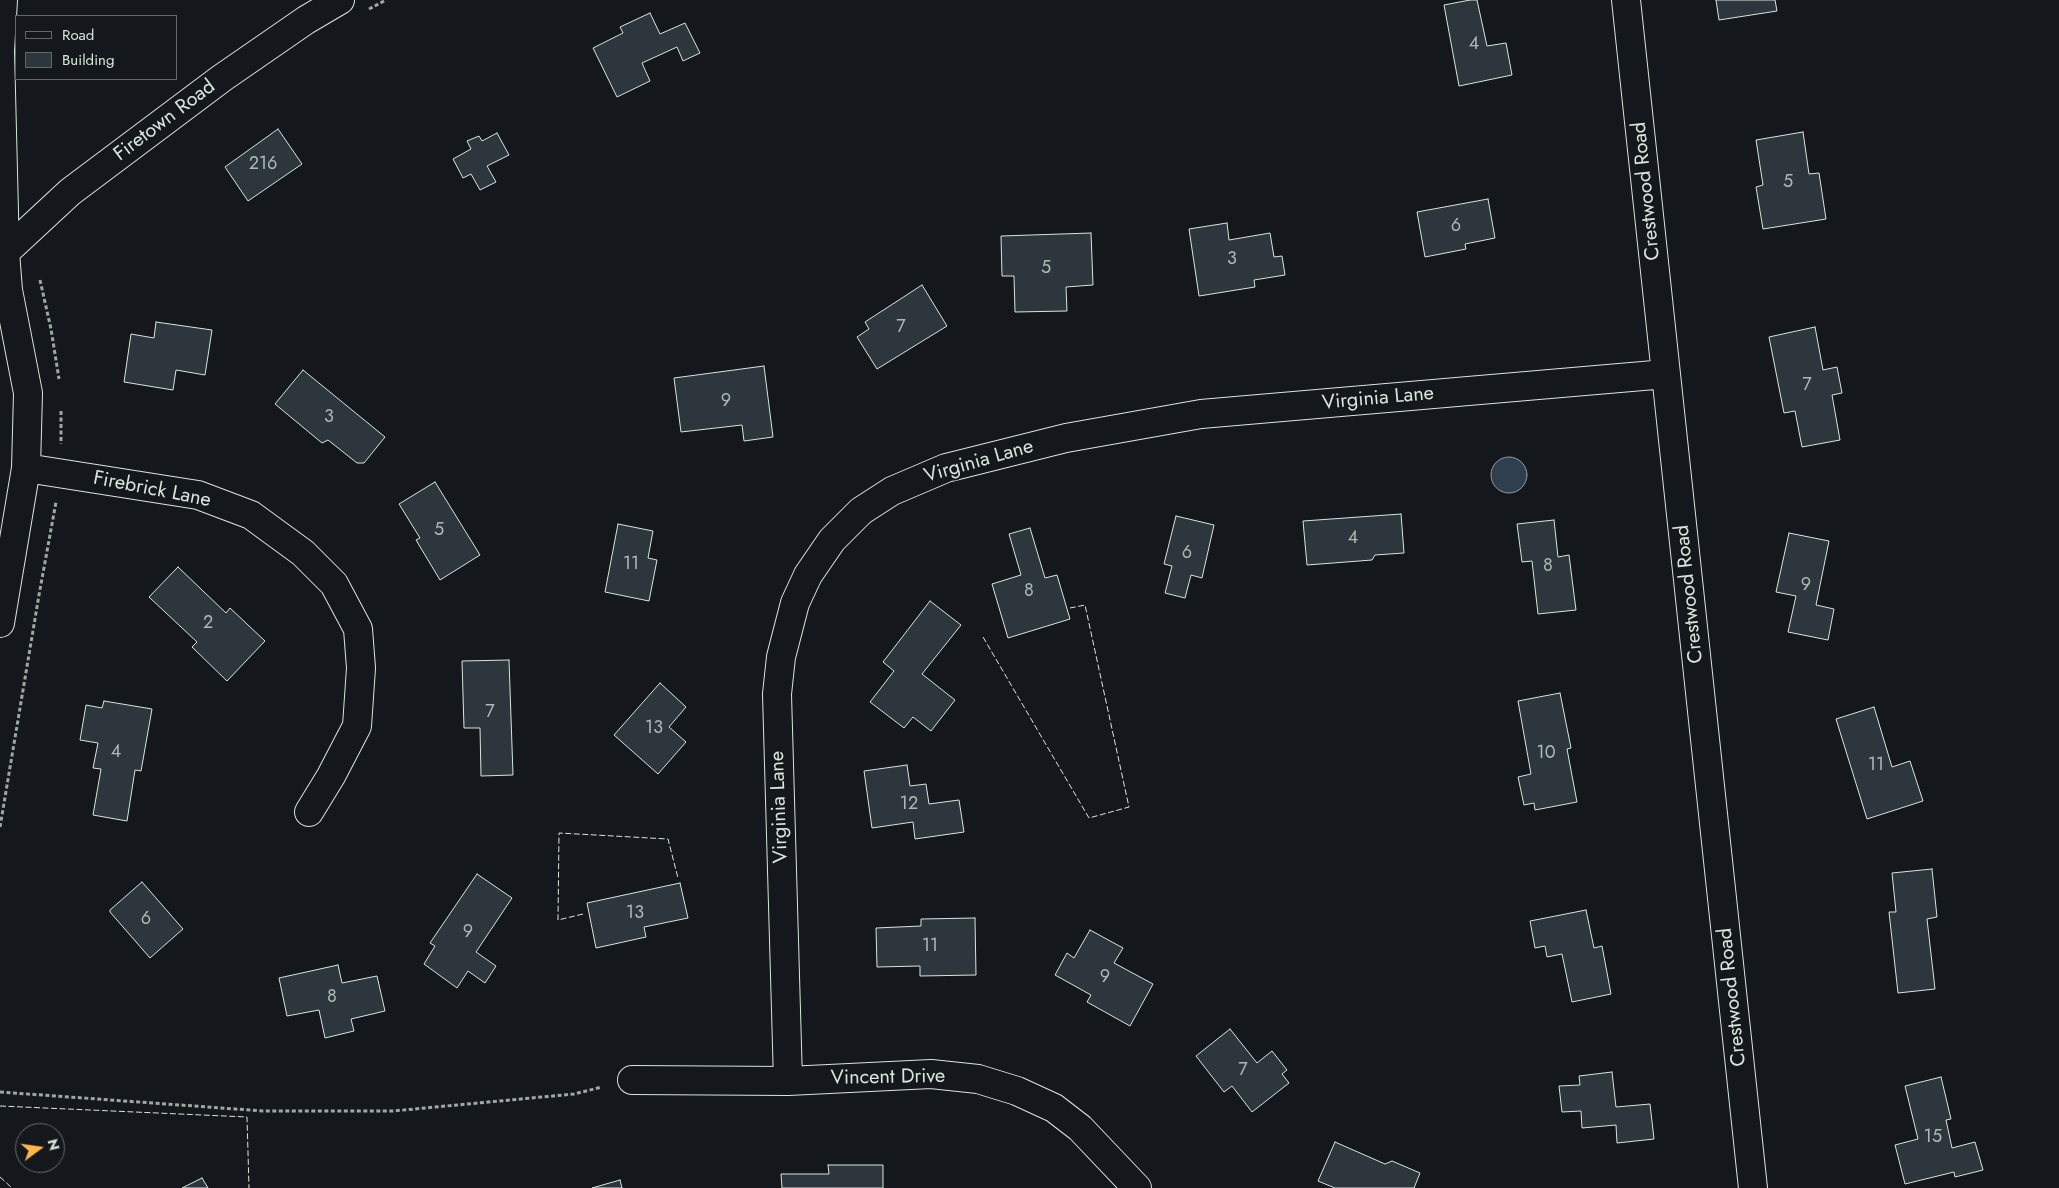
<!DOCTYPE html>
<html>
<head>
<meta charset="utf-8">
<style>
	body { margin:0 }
	#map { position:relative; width:2059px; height:1188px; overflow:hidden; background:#14181c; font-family:Jost,sans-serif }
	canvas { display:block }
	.legend { position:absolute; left:15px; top:15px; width:162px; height:65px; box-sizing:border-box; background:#14181c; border:1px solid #626a69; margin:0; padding:6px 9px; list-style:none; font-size:15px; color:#d8e6dc }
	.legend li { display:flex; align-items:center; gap:10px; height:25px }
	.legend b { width:25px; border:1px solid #626a69 }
	.north { position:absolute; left:15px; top:1123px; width:50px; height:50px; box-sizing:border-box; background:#14181c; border:1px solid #626a69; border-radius:50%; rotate:76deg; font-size:14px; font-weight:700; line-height:20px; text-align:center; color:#d8e6dc }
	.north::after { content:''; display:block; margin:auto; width:18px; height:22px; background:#ffb74d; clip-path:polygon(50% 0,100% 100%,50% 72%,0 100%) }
</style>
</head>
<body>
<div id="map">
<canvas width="2059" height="1188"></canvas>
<ul class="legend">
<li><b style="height:6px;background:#14181c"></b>Road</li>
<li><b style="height:14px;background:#2c363c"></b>Building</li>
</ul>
<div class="north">N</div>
</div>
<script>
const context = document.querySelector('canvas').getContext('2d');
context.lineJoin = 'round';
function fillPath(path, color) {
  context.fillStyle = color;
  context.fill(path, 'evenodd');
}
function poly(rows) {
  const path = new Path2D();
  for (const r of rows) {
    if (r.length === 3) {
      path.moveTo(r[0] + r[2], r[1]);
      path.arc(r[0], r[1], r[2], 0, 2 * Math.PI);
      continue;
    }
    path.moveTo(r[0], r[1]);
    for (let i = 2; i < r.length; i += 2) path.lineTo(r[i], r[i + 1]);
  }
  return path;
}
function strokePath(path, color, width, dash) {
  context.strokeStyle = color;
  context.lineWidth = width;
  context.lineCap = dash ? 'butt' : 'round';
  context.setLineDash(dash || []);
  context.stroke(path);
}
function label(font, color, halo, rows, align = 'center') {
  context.font = font + ' Jost,sans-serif';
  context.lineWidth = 4;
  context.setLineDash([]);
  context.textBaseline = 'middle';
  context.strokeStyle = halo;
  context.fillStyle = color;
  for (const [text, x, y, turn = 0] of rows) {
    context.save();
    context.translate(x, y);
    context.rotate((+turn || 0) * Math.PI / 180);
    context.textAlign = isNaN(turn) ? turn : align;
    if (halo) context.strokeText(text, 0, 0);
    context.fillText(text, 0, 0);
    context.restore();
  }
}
const water = poly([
	[1509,475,18]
]);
fillPath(water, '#2f3f4d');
strokePath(water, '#939e99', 1);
const building = poly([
	[1470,0,1477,0,1487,46,1506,43,1512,75,1459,86,1444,5,1470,0],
	[1716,0,1775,0,1777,11,1719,20,1716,0],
	[650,13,660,34,685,23,700,53,683,61,677,47,642,63,650,81,617,97,593,48,623,33,620,27,650,13],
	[278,129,302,164,248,201,225,167,278,129],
	[1803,132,1809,174,1819,173,1826,219,1763,229,1756,187,1763,185,1756,140,1803,132],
	[497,133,509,155,487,166,496,182,480,190,471,174,463,178,453,159,471,149,467,141,479,136,482,141,497,133],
	[1488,199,1495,238,1465,244,1466,249,1425,257,1417,212,1488,199],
	[1227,223,1229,240,1270,233,1274,257,1282,256,1285,275,1254,280,1255,287,1199,296,1189,229,1227,223],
	[1091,233,1093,285,1066,287,1067,311,1015,312,1014,276,1002,276,1001,236,1091,233],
	[922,285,947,326,877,369,857,337,869,329,865,322,922,285],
	[156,322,212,330,205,375,176,370,173,390,124,382,131,334,154,338,156,322],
	[1815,327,1823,370,1837,367,1842,393,1832,395,1840,440,1802,447,1795,411,1784,413,1769,337,1815,327],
	[764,366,773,437,744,441,742,425,681,432,674,378,764,366],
	[303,370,385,437,364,463,357,463,328,440,322,443,275,404,303,370],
	[435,482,480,555,440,580,416,540,420,538,399,504,435,482],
	[1401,514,1404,553,1375,555,1372,560,1307,565,1303,521,1401,514],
	[1176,516,1214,525,1202,578,1191,575,1185,598,1165,593,1172,566,1164,564,1176,516],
	[1554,520,1558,557,1569,555,1576,610,1538,614,1532,561,1522,562,1517,524,1554,520],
	[618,524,653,531,648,558,657,560,649,601,605,592,618,524],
	[1030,528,1045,578,1057,575,1070,619,1008,638,992,584,1021,575,1009,534,1030,528],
	[1789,533,1829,541,1816,605,1834,609,1828,640,1788,632,1796,596,1776,592,1789,533],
	[178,567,226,613,230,608,265,641,227,681,192,647,197,642,149,597,178,567],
	[930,601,961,625,922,674,955,700,931,731,913,717,904,728,870,702,894,671,883,662,930,601],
	[509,660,513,775,481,776,480,728,464,728,462,661,509,660],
	[660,683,686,707,669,727,686,742,658,774,614,735,660,683],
	[1560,693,1571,748,1567,749,1577,802,1535,810,1534,803,1524,805,1518,777,1531,774,1518,701,1560,693],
	[104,701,152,709,141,771,135,770,127,821,93,815,101,769,93,768,98,743,80,740,86,705,102,708,104,701],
	[1874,707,1892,767,1910,761,1923,801,1867,819,1836,719,1874,707],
	[907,765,910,786,926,784,929,804,959,800,964,832,915,839,913,822,872,828,864,771,907,765],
	[1932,869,1937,917,1927,919,1935,989,1898,993,1889,912,1896,912,1892,873,1932,869],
	[477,874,512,898,476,952,496,966,485,983,468,971,457,988,424,964,435,946,430,943,477,874],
	[142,882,183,929,150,958,110,912,110,910,142,882],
	[680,883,688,918,644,927,646,937,596,948,587,903,680,883],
	[1586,910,1594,948,1602,946,1611,994,1572,1002,1562,954,1547,957,1545,946,1535,948,1530,921,1586,910],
	[975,918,976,975,920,976,920,966,877,967,876,928,921,926,921,919,975,918],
	[1090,930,1123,948,1114,963,1153,984,1130,1026,1087,1002,1091,995,1055,975,1067,953,1074,958,1090,930],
	[338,965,342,983,377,976,385,1011,351,1019,354,1031,325,1038,319,1010,287,1016,279,978,338,965],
	[1230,1029,1257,1063,1272,1051,1287,1070,1282,1074,1289,1083,1252,1112,1232,1086,1224,1092,1196,1056,1230,1029],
	[1612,1072,1616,1107,1650,1104,1654,1139,1617,1143,1616,1125,1582,1128,1581,1111,1562,1112,1559,1086,1580,1085,1579,1076,1612,1072],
	[1941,1077,1951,1119,1946,1120,1952,1148,1975,1142,1983,1170,1955,1177,1954,1172,1905,1184,1895,1145,1918,1139,1905,1086,1941,1077],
	[1335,1142,1385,1164,1392,1161,1420,1173,1414,1188,1335,1188,1318,1181,1335,1142],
	[828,1165,883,1165,883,1188,782,1188,781,1174,829,1174,828,1165],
	[202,1178,208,1188,182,1188,202,1178],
	[620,1180,622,1188,592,1188,620,1180]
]);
fillPath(building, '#2c363c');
strokePath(building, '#d8e6dc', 1);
const minor = poly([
	[1626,0,1753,1188],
	[26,468,198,495,251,515,303,553,334,584,358,629,361,668,357,726,331,776,309,812],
	[0,623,26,468,28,393,8,290,5,252,0,51,3,0],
	[632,1080,788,1081,931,1074,978,1079,1017,1091,1054,1108,1080,1128,1137,1188],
	[788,1081,777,694,781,657,795,603,808,575,832,540,861,511,892,491,946,468,1066,438,1201,414,1666,374]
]);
const tertiary = poly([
	[0,257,70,192,222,78,306,20,340,0]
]);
strokePath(minor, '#d8e6dc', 30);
strokePath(tertiary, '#d8e6dc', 30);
strokePath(poly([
	[369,9,386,0],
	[40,280,51,329,59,379],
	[61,411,61,444],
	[0,827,39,595,56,502],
	[0,1092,263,1111,393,1111,574,1094,602,1087]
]), '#9da8a2', 3, [4, 2.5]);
strokePath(minor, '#14181c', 28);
strokePath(tertiary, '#14181c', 28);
strokePath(poly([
	[983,637,1089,818,1129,807,1085,605,1070,608],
	[583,914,558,920,559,833,668,839,678,878],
	[0,1106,247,1117,249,1188],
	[0,1177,12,1188]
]), '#d8e6dc', 1, [6, 2.5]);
label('18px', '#adbab4', null, [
	["4",1474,45],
	["216",263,165],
	["5",1788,183],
	["6",1456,227],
	["3",1232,260],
	["5",1046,269],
	["7",901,328],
	["7",1807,386],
	["9",726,402],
	["3",329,418],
	["5",439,531],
	["4",1353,539],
	["6",1187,554],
	["11",631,565],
	["8",1548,567],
	["9",1806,586],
	["8",1029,592],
	["2",208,624],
	["7",490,713],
	["13",654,729],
	["4",116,753],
	["10",1546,754],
	["11",1876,766],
	["12",909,805],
	["13",635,914],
	["6",146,920],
	["9",468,933],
	["11",930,947],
	["9",1105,978],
	["8",332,998],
	["7",1243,1071],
	["15",1933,1138]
]);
label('20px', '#d8e6dc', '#14181c', [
	["Firetown Road",165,121,-37],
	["Crestwood Road",1647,191,-96],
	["Virginia Lane",1378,399,-5],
	["Virginia Lane",979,462,-16],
	["Firebrick Lane",152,490,11],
	["Crestwood Road",1690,594,-96],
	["Virginia Lane",780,807,-92],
	["Crestwood Road",1733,997,-96],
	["Vincent Drive",888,1078,-1]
]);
</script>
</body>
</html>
